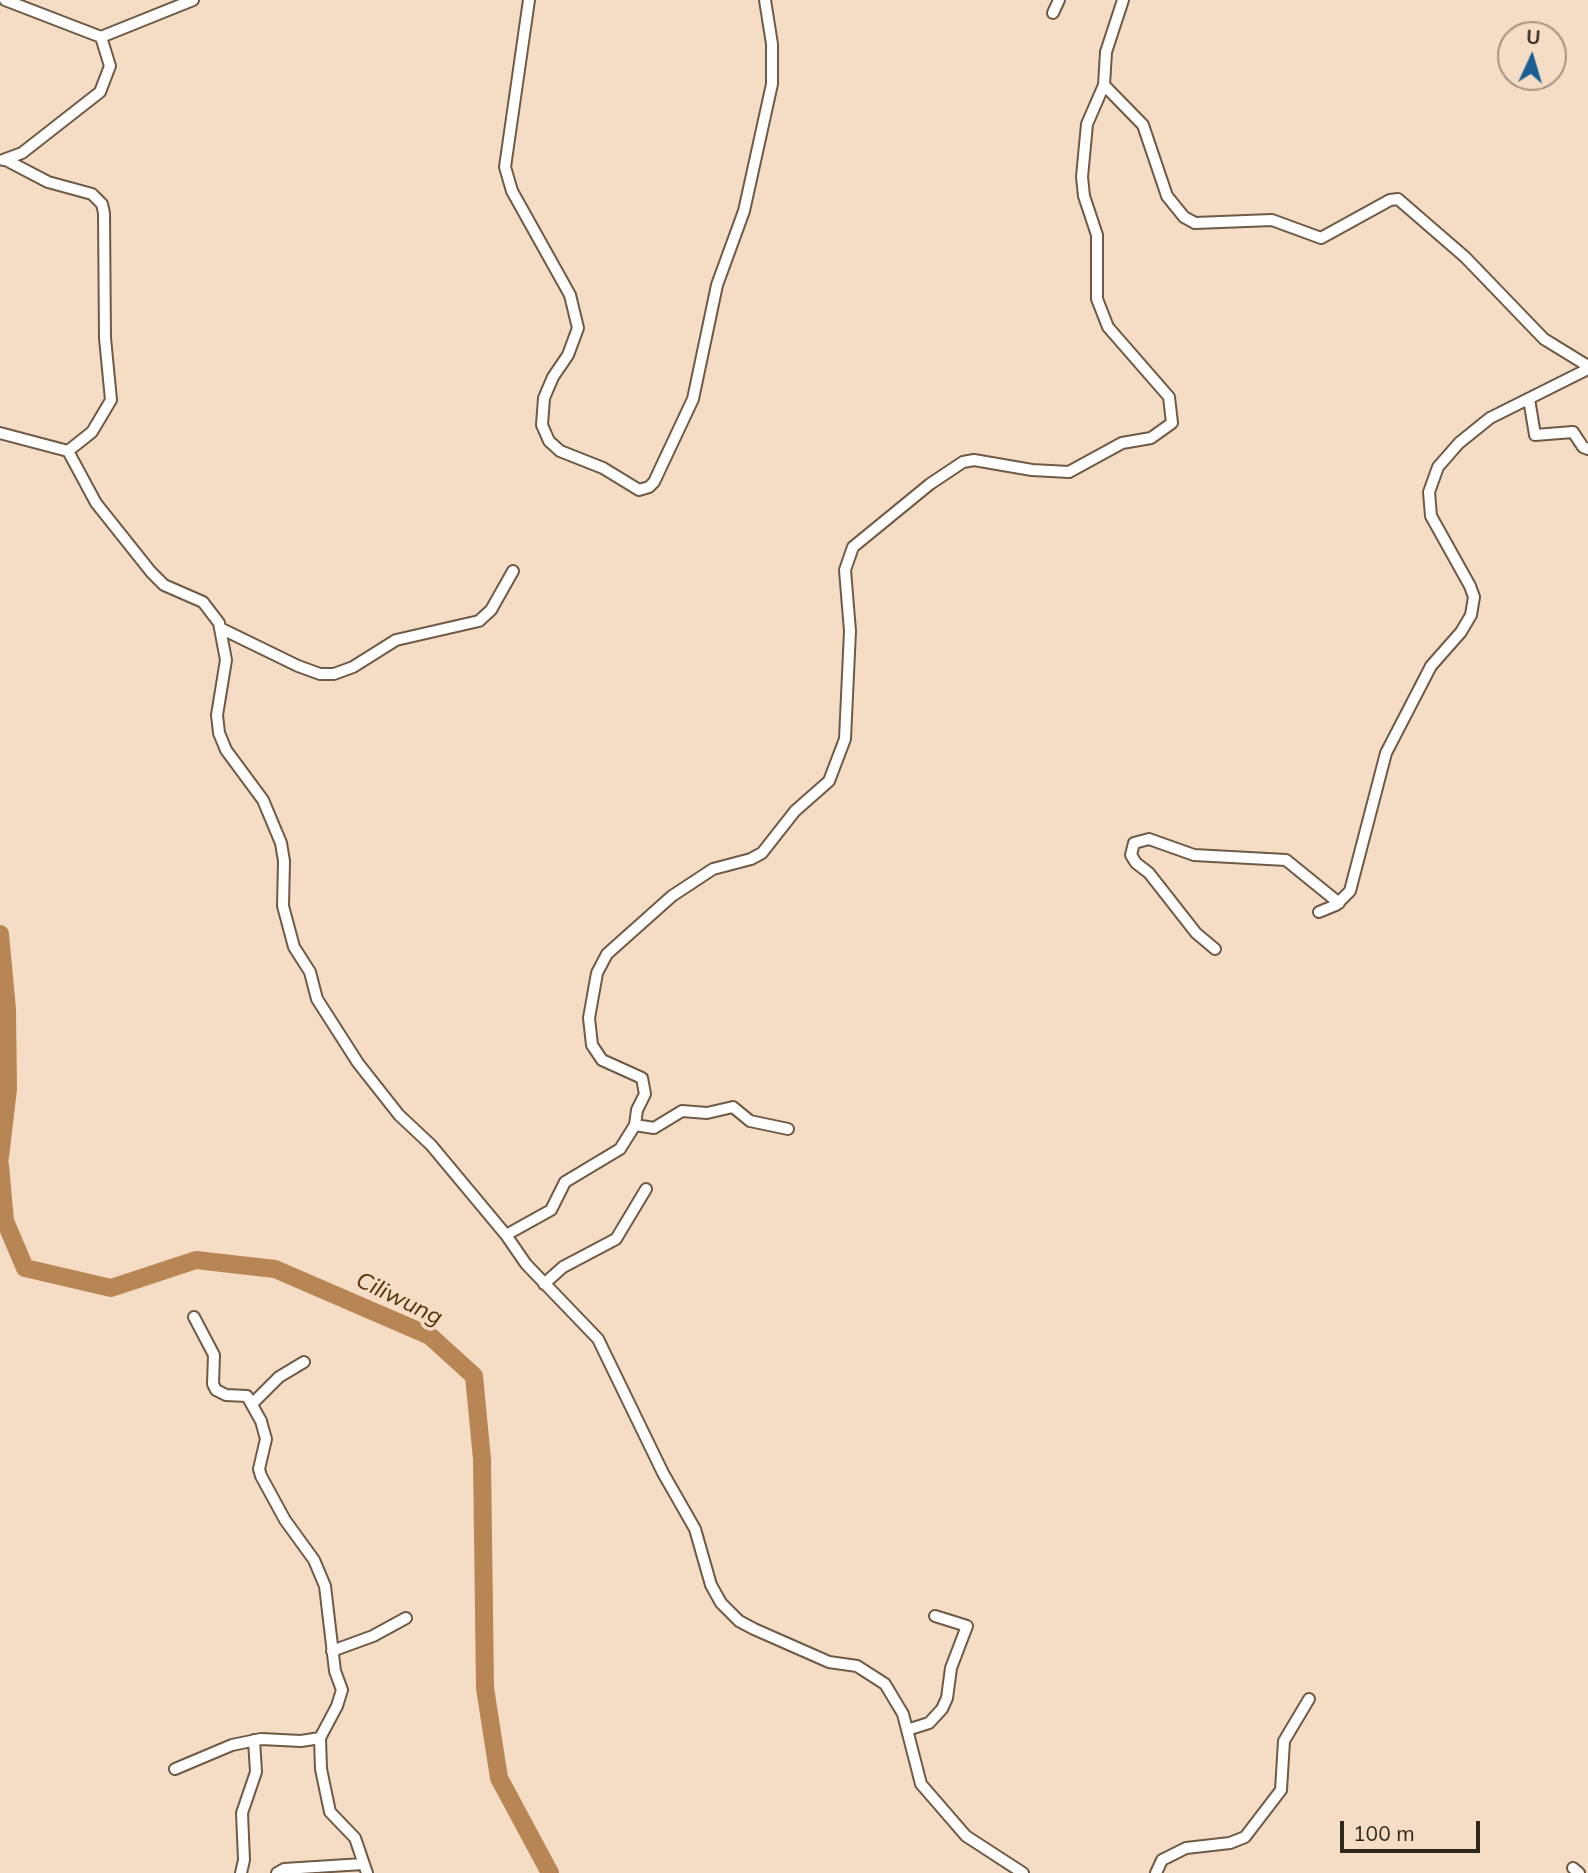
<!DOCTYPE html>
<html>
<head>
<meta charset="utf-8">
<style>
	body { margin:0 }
	#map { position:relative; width:1588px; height:1873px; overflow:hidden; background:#f5dcc4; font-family:Mulish,sans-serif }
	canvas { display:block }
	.north { position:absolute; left:1497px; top:21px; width:70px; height:70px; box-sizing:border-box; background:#f5dcc4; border:2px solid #a69381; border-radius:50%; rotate:4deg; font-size:19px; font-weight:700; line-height:28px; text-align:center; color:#2f261d }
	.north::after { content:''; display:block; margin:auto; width:24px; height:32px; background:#195f94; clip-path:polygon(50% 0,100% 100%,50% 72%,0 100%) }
	.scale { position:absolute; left:1340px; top:1821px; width:140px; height:32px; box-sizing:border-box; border:4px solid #2f261d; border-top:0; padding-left:9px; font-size:21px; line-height:24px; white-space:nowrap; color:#2f261d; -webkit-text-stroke:5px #f5dcc4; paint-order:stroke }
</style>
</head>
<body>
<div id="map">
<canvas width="1588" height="1873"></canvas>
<div class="north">U</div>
<div class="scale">100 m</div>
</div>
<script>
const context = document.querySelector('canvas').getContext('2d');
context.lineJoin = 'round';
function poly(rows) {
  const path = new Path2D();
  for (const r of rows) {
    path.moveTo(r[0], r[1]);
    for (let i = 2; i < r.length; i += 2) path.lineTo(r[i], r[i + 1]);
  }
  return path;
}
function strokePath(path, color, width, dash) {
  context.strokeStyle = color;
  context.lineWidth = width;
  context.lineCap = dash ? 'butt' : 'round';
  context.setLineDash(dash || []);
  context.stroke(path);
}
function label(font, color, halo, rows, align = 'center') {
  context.font = font + ' Mulish,sans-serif';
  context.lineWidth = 7;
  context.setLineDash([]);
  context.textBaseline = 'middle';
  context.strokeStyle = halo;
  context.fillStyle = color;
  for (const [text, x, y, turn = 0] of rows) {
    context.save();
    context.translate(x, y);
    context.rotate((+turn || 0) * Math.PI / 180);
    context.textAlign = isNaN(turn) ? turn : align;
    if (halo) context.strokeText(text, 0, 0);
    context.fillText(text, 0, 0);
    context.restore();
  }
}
strokePath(poly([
	[0,934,7,1009,8,1089,0,1157],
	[0,1165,5,1221,25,1268,111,1288,196,1260,275,1269,430,1336,474,1376,482,1459,485,1688,499,1778,550,1873]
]), '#b88654', 18);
const street = poly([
	[5,0,101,37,193,0],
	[529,0,505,167,512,191,570,295,578,328,568,355,553,377,544,398,542,425,549,441,560,451,603,468,639,490,649,487,654,482,693,399,717,285,744,211,772,84,772,44,765,0],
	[1123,0,1106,52,1104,85,1143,125,1167,196,1184,217,1195,223,1272,220,1321,238,1390,200,1398,199,1465,257,1544,339,1588,366],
	[1053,13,1059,0],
	[3,160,22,153,100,92,110,66,101,37],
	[6,160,48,182,92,194,102,204,104,213,105,338,111,400,92,432,68,451],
	[1529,399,1535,435,1573,432,1583,447,1588,449],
	[0,433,68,451,96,503,151,572,164,585,203,602,219,623,226,660,217,715,219,733,226,750,263,800,281,843,284,861,283,906,294,947,310,972,317,999,358,1063,399,1115,431,1145,506,1235,526,1264,598,1339,663,1473,695,1529,711,1585,721,1603,739,1621,754,1629,829,1662,857,1666,885,1684,903,1714,921,1784,966,1836,1023,1873],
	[222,629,298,666,320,674,334,674,353,667,396,640,479,621,491,610,513,571],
	[1319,912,1336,905,1350,891,1386,753,1431,666,1461,632,1471,615,1474,597,1470,586,1431,516,1429,492,1438,467,1459,443,1490,418,1588,369],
	[1215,949,1196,933,1149,873,1136,863,1131,855,1134,843,1149,839,1194,855,1286,860,1339,903],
	[635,1125,637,1110,645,1094,642,1078,602,1060,592,1045,589,1018,597,973,607,954,672,896,713,869,751,859,762,853,795,811,829,781,845,739,850,631,845,570,853,547,930,484,963,462,974,460,1032,470,1069,472,1122,443,1151,438,1172,423,1169,397,1108,327,1097,299,1097,235,1084,196,1082,177,1087,124,1104,85],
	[506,1235,551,1210,565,1182,620,1149,635,1125,654,1128,682,1111,707,1113,733,1107,750,1121,788,1129],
	[544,1284,563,1267,616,1239,646,1189],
	[194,1317,214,1355,213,1384,216,1390,226,1395,247,1396,261,1421,266,1439,259,1469,261,1476,285,1520,314,1560,325,1586,335,1671,342,1690,337,1706,320,1738,321,1769,330,1812,355,1838,367,1873],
	[252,1404,279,1377,304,1362],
	[332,1651,373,1636,406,1618],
	[907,1730,929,1723,942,1709,947,1698,951,1668,967,1626,935,1616],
	[175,1769,232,1745,261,1739,301,1741,320,1738],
	[1573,1868,1579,1873],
	[241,1873,244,1860,242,1813,256,1772,254,1740],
	[277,1873,284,1869,363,1864],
	[1156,1873,1162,1860,1186,1848,1230,1843,1245,1837,1281,1790,1284,1741,1309,1699]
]);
strokePath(street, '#6f5a45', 14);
strokePath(street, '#fff', 10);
label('italic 23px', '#553309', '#f5dcc4', [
	["Ciliwung",399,1299,26]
]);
</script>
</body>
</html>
